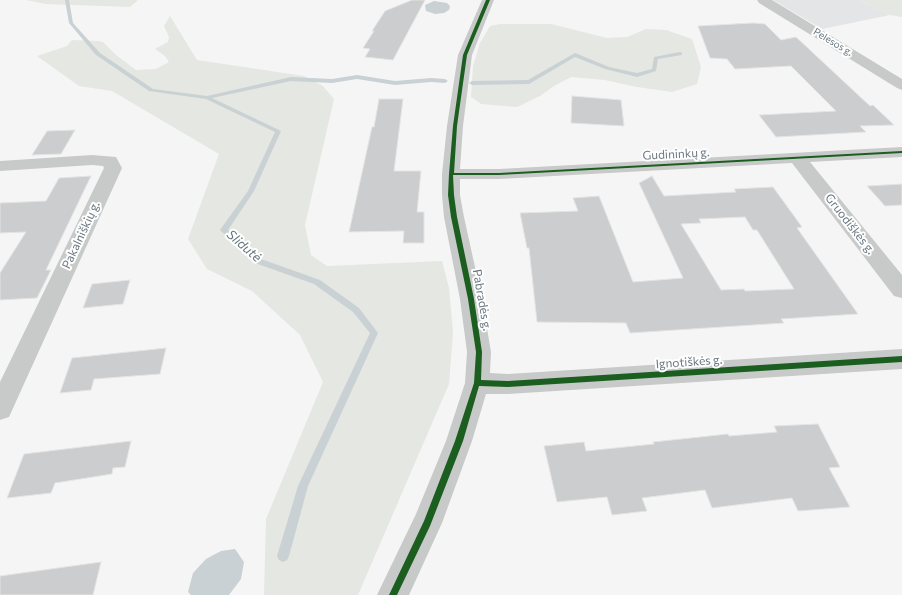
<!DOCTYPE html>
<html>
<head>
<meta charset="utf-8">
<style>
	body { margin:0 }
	canvas { display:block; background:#f5f5f5 }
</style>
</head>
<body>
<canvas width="902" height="595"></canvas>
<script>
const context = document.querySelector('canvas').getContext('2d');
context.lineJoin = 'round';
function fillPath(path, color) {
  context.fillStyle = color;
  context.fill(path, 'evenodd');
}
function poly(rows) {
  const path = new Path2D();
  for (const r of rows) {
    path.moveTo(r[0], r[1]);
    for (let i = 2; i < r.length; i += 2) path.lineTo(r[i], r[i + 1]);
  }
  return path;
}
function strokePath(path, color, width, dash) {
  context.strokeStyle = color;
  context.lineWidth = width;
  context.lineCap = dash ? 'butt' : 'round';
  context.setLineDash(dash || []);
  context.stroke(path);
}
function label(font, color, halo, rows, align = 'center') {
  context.font = font + ' Commissioner,sans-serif';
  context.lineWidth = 4;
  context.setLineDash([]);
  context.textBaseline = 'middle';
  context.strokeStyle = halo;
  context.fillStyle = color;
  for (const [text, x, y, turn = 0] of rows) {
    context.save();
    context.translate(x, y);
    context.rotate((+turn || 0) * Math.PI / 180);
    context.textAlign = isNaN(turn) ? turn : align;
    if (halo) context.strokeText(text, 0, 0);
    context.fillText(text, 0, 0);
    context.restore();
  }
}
fillPath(poly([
	[773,0,859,0,890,15,822,29]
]), '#e4e5e6');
fillPath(poly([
	[26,0,138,0,130,7,46,4],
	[859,0,902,0,902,17,890,15],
	[170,16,197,60,304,76,323,86,334,99,305,225,311,255,327,266,442,261,449,288,453,332,449,384,358,595,264,595,266,519,323,382,300,335,252,291,207,269,188,239,219,154,112,91,79,86,37,56,67,46,72,40,98,41,103,42,116,55,136,70,156,69,169,62,165,56,155,49,168,42,169,37,164,26],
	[501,24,551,24,607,38,627,37,646,29,666,30,692,39,701,67,697,84,672,92,637,87,605,80,571,77,554,86,540,96,517,107,481,104,471,97,473,66,480,43,490,26]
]), '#e4e7e2');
fillPath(poly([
	[434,1,447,3,450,6,449,10,444,13,435,14,426,11,425,5],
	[235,549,244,562,241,579,229,595,191,595,188,592,193,573,206,559,221,551]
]), '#cad1d4');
fillPath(poly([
	[65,0,69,0,73,23,100,53,153,89,207,96,291,77,332,79,357,75,395,81,431,78,445,79,448,81,445,83,431,82,395,85,357,79,332,83,291,81,212,98,281,131,254,191,228,230,261,259,320,280,359,308,378,333,308,486,289,556,287,560,283,562,279,560,277,556,298,486,370,333,353,312,314,284,255,263,220,230,248,191,275,132,206,99,149,91,96,55,69,23,65,0],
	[680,52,682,53,682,55,658,59,656,71,637,77,605,69,575,57,529,84,472,85,469,83,472,81,528,80,575,53,609,67,637,73,652,69,654,57,680,52]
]), '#cad1d4');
const building = poly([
	[412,0,425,0,393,60,365,57,370,49,363,48,374,31,372,31,385,11,412,0],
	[753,23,765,24,781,40,796,37,870,106,873,105,894,125,860,126,866,132,776,137,759,115,836,111,791,66,735,69,727,59,710,58,698,26,753,23],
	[572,96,621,100,624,126,571,123,572,96],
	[379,99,403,99,394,171,421,171,417,212,424,212,424,243,403,243,404,231,349,232,372,127,374,127,379,99],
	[75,130,61,154,32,155,47,131,75,130],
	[91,176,46,270,51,270,37,298,0,300,0,273,26,232,0,233,0,203,46,201,59,178,91,176],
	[652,176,664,196,736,192,734,189,773,187,802,227,797,228,858,314,781,319,784,323,630,333,626,323,537,322,529,248,527,248,520,213,578,211,573,198,599,196,633,282,683,278,639,183,652,176],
	[745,217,753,230,757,230,794,289,745,291,744,289,721,290,681,224,701,223,699,219,745,217],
	[902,184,902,205,885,206,867,186,902,184],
	[130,280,123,304,83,308,92,284,130,280],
	[166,348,160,374,94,379,91,390,60,393,72,358,166,348],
	[818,424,840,467,829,468,850,507,798,511,792,498,712,508,705,490,642,498,647,511,612,515,607,497,557,502,544,446,584,442,586,451,654,444,653,442,728,434,729,436,777,432,774,426,818,424],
	[131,441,125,467,113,468,112,474,55,483,51,493,7,498,24,454,131,441],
	[101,562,93,595,0,595,0,576,101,562]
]);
fillPath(building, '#cccdce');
strokePath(building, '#e4e4e4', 1);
fillPath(poly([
	[482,0,494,0,472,55,463,126,460,169,499,169,902,147,902,157,810,162,902,275,902,298,894,296,792,163,499,179,460,179,460,195,464,217,482,299,491,352,490,373,508,374,902,349,902,369,508,394,486,394,472,441,442,523,409,595,377,595,416,514,446,441,465,383,467,352,460,299,444,217,442,195,442,174,447,126,458,55,482,0],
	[757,0,772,0,902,79,902,90,897,88,759,3,757,0],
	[92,155,116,157,122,168,9,417,0,420,0,382,104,168,103,166,92,165,0,171,0,161,92,155]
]), '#c8caca');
fillPath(poly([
	[486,0,490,0,467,55,457,126,454,173,499,173,902,151,902,153,499,175,453,175,454,195,457,217,474,299,482,352,481,380,508,381,902,356,902,362,508,387,479,386,463,441,430,526,397,595,389,595,424,521,455,441,474,383,476,352,468,299,451,217,448,195,449,174,453,126,463,55,486,0]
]), '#1b5e20');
label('10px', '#697781', '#fff', [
	["Pelesos g.",833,42,31]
]);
label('12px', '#697781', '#fff', [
	["Gudininkų g.",676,154,-3],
	["Gruodiškės g.",850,224,52],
	["Pakalniškių g.",81,235,-65],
	["Pabradės g.",482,300,80],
	["Ignotiškės g.",689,362,-4]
]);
label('italic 13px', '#65777e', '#fff', [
	["Slidutė",244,246,41]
]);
</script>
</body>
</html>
